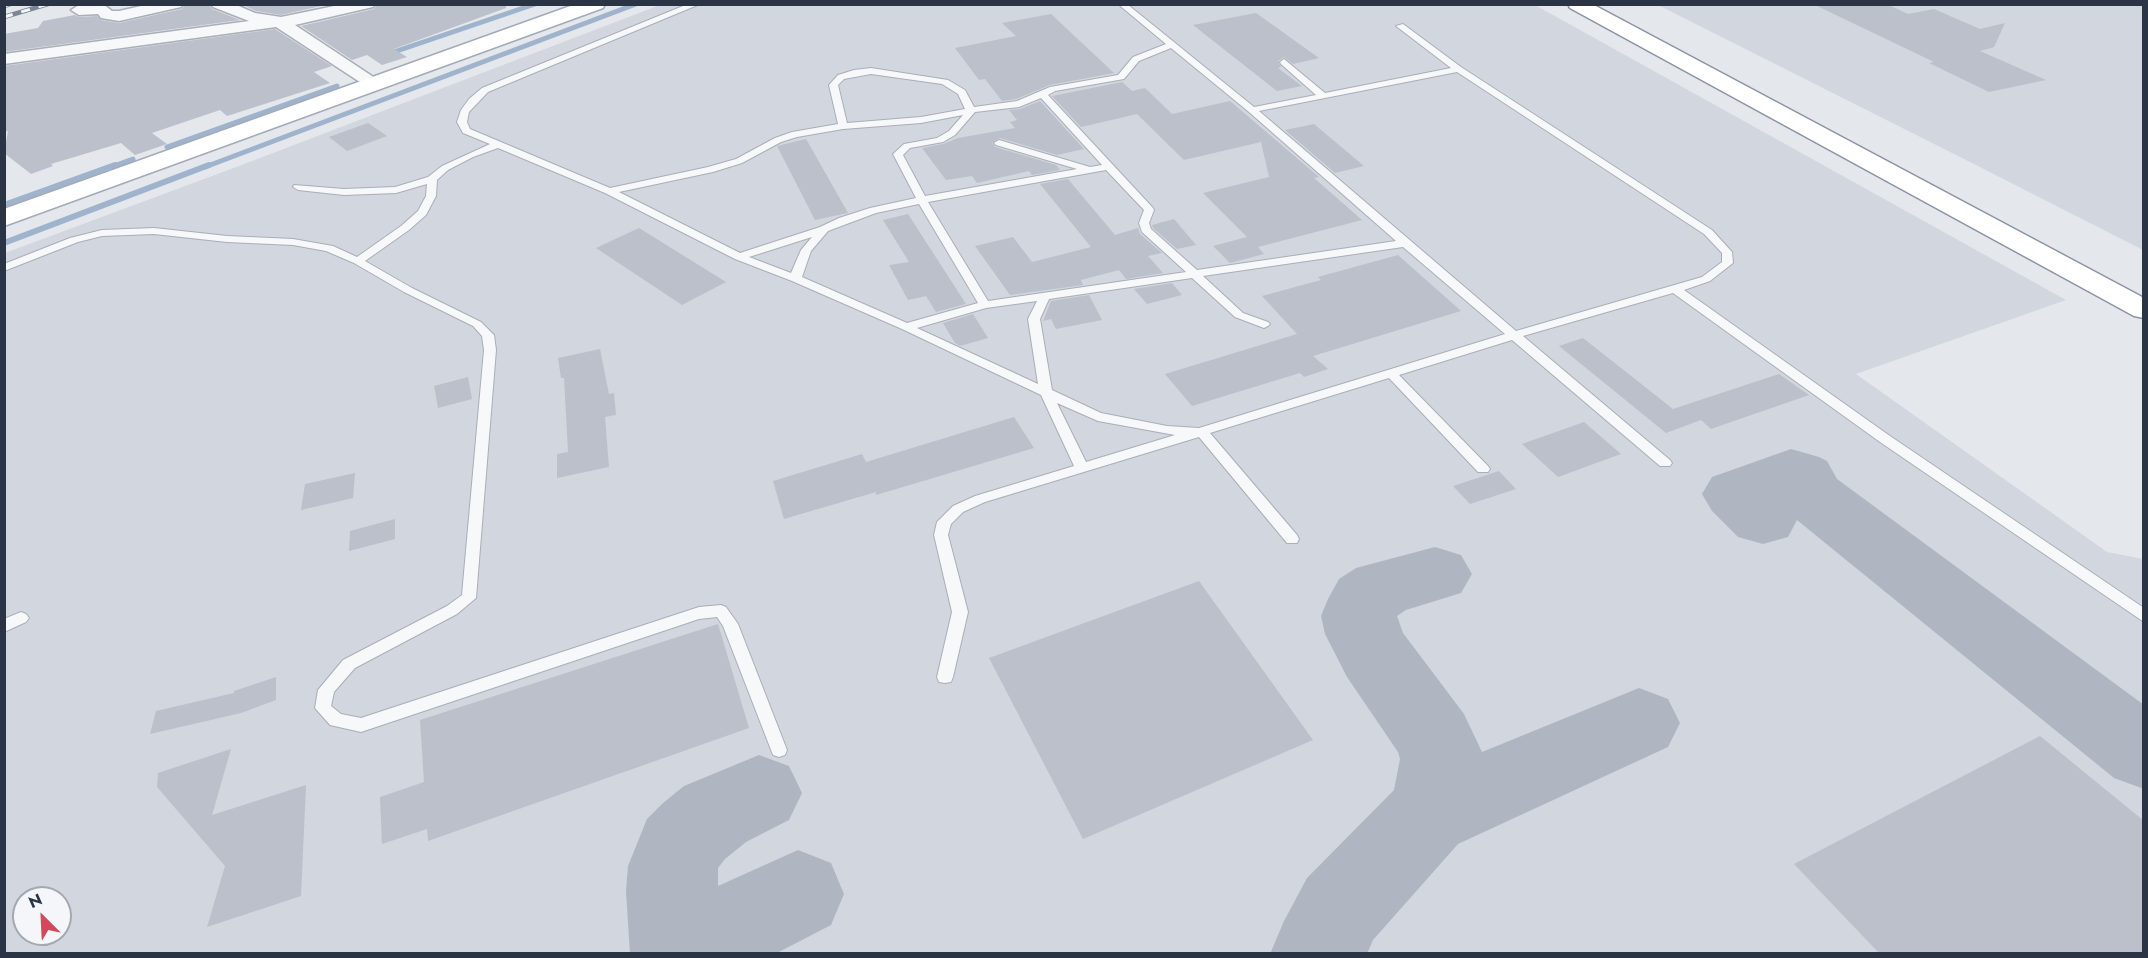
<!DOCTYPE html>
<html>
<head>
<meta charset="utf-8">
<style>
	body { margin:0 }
	#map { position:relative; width:2148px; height:958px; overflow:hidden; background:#e4e7ec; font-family:Jost,sans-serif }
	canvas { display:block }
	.frame { position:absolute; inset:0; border:6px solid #2b3445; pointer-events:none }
	.north { position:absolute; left:12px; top:886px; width:60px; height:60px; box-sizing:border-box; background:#f4f6f9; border:2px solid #a4a8b1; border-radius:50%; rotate:336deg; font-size:16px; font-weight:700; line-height:24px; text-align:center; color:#2b3445 }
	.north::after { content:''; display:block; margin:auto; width:21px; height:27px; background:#d1495b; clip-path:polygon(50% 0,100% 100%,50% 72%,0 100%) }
</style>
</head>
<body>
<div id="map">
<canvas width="2148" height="958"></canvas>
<div class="frame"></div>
<div class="north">N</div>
</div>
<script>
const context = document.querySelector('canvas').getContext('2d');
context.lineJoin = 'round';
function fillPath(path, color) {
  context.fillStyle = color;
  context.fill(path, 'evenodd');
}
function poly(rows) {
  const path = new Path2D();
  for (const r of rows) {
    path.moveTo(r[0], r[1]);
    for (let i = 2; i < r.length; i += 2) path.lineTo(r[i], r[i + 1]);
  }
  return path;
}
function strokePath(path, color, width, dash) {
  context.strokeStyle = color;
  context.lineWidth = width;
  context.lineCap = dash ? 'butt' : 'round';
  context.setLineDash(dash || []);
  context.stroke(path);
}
fillPath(poly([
	[660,5,1535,5,2066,300,1856,374,2107,552,2143,559,2143,953,5,954,5,253,239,166],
	[24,898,60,898,60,934,24,934],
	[1658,5,2143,5,2143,250,1972,163]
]), '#d2d6de');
strokePath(poly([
	[388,54,535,4],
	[167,147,337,86],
	[111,167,133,159],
	[205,167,636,4]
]), '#9fb4cc', 5);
strokePath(poly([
	[4,205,115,165],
	[4,243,209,165]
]), '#9fb4cc', 6);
fillPath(poly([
	[1791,449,1819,457,1827,461,1837,479,2144,705,2144,789,2114,778,1797,520,1788,537,1763,544,1738,537,1712,511,1702,494,1712,477,1791,449],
	[1435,547,1461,555,1472,574,1461,593,1406,610,1397,616,1403,633,1464,714,1482,752,1639,688,1668,699,1680,723,1668,747,1458,844,1373,940,1367,954,1270,954,1284,921,1307,878,1394,790,1400,759,1398,752,1347,677,1325,634,1321,616,1328,599,1339,579,1356,568,1435,547],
	[759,755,789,766,802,793,789,820,746,842,725,859,718,868,718,886,798,850,831,863,844,894,831,925,775,954,630,954,626,891,628,866,647,819,663,803,684,786,759,755]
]), '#b0b6c1');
fillPath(poly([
	[185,4,209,4,212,9,240,20,4,52,4,34,38,28,43,21,75,15,79,17,97,16,101,20,119,23,182,9],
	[241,4,330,4,281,15,256,11],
	[377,4,506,4,506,8,394,49,407,57,382,65,367,55,352,60,301,26,374,9],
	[1813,4,1886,4,1908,14,1934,9,1980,29,2005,23,1994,47,1980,51,2046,80,1989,92,1929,63,1934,62],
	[1256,13,1319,58,1293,64,1284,57,1278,61,1281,67,1278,68,1302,86,1277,91,1193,25],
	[1051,14,1114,73,1050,85,1016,99,1002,101,985,79,979,80,955,48,1016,36,1002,23],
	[275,29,332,66,314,72,330,83,227,116,220,110,152,133,167,144,135,155,121,143,51,164,53,166,31,174,4,153,8,131,4,132,4,66],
	[1122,82,1132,91,1145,88,1172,114,1230,101,1319,177,1314,178,1362,220,1258,247,1264,254,1230,263,1213,246,1247,237,1203,193,1269,177,1261,142,1184,160,1137,114,1081,127,1052,96],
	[1040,101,1084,149,1057,155,1000,138,992,143,995,147,1056,165,1060,170,1032,175,1029,171,977,183,972,176,946,180,922,148,943,144,958,138,1015,128,1010,122,1017,120,1009,110,1020,109],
	[368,123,387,136,347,151,329,137],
	[1314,124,1364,166,1335,173,1285,130],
	[806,139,822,167,848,213,815,220,777,146],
	[1068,179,1115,235,1138,228,1140,234,1162,253,1148,256,1163,273,1126,279,1119,270,1081,280,1083,285,1010,295,975,246,1013,237,1032,262,1091,247,1040,184],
	[908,214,966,304,936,312,926,296,908,300,889,265,909,262,883,220],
	[1174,219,1196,245,1177,249,1153,228,1152,225],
	[639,228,726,282,682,305,596,248],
	[1398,255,1461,311,1313,356,1328,369,1304,377,1300,373,1192,406,1165,374,1297,334,1262,296,1321,280,1318,277],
	[1172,283,1182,295,1147,304,1134,289],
	[1089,295,1102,320,1056,329,1051,319,1043,321,1051,301],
	[973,314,988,338,960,346,955,343,943,323],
	[1583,338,1673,409,1779,374,1809,395,1711,429,1701,420,1666,433,1559,346],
	[600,349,609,394,614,393,616,415,605,417,609,467,557,478,557,454,568,452,564,378,561,378,558,358],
	[468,377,472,399,438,408,434,386],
	[1014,417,1034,448,876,495,876,492,784,519,773,481,862,454,866,462],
	[1584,422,1621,454,1558,477,1522,444],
	[1499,471,1516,489,1470,504,1453,486],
	[355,473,353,498,301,510,305,484],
	[395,519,395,539,349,551,350,531],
	[1199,581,1313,740,1083,839,989,658],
	[718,624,749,728,428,841,427,829,382,844,380,797,424,782,420,720],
	[276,677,276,700,241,713,150,734,156,711,234,693,234,691],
	[2040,736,2144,821,2144,954,1880,954,1794,864],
	[231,749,212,815,306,785,301,896,207,927,225,866,157,787,158,773]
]), '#bbc0ca');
const service = poly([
	[688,4,700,4,488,92,469,112,467,122,470,129,610,188,708,167,736,159,775,138,792,132,838,124,829,85,838,75,854,70,871,68,948,80,965,90,974,107,1017,101,1050,87,1118,75,1133,57,1166,44,1118,4,1127,4,1254,107,1316,95,1281,64,1280,62,1284,59,1325,93,1451,68,1396,26,1403,24,1461,67,1712,230,1732,252,1733,263,1710,281,1684,290,1890,436,2144,608,2144,622,1880,442,1673,293,1523,336,1670,460,1672,463,1670,466,1660,466,1512,340,1399,375,1488,466,1490,469,1488,472,1478,472,1389,378,1210,433,1297,535,1299,539,1297,543,1287,543,1199,437,985,502,963,512,951,524,948,535,968,612,953,677,951,682,945,683,939,682,937,677,952,612,934,535,937,522,953,506,975,496,1074,466,1041,395,902,329,792,281,735,259,605,193,498,148,473,157,448,170,437,180,436,196,426,215,409,230,365,261,412,288,481,322,494,335,496,350,476,598,457,614,355,668,334,692,331,706,341,714,361,718,699,607,721,605,726,607,738,624,787,750,785,755,779,757,773,755,723,626,717,617,699,619,361,732,330,725,315,708,318,690,343,660,447,606,462,595,484,350,482,336,473,326,404,292,354,263,326,251,293,245,227,242,154,234,102,236,78,242,4,271,4,264,70,238,102,230,154,228,227,236,293,239,333,246,357,257,401,226,418,211,426,196,427,184,396,193,344,195,298,190,293,187,294,185,344,189,395,187,428,177,442,166,490,144,463,133,457,122,461,110,469,99,482,88,688,4],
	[1171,48,1249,112,1396,241,1197,270,1151,229,1149,223,1154,210,1153,208,1048,95,1055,91,1124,79,1139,61,1171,48],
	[1457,72,1704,234,1722,253,1722,262,1702,277,1516,331,1259,111,1457,72],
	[871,74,942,84,958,94,965,109,921,117,847,123,838,85,844,79,871,74],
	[1041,98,1102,165,1090,167,999,140,994,143,996,145,1077,169,925,196,903,155,910,148,943,142,955,135,975,112,1019,107,1041,98],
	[963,115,949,131,937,138,904,144,893,154,916,198,870,208,839,218,820,227,740,253,619,192,713,172,742,163,781,142,797,137,843,129,921,123,963,115],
	[1106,170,1144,210,1139,223,1142,232,1186,272,988,301,928,202,1106,170],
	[919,204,978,303,907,323,802,277,811,251,828,231,876,213,919,204],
	[812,237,801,250,791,273,749,257,812,237],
	[1403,247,1505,334,1199,428,1167,426,1101,413,1052,390,1040,319,1049,299,1192,278,1235,317,1264,328,1268,326,1270,324,1268,322,1243,313,1203,276,1403,247],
	[1037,301,1028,319,1038,384,917,328,986,308,1037,301],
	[1057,403,1098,421,1175,435,1086,462,1057,403],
	[21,612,26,614,29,618,26,622,4,632,4,619,21,612]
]);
const minor = poly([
	[103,4,112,11,119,11,150,4,183,4,181,7,119,21,101,18,98,14,79,15,71,10,79,5,103,4],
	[211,4,234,4,255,13,281,17,344,4,375,4,373,7,295,25,384,84,381,88,369,88,276,27,4,64,4,54,249,21,213,7,211,4]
]);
const primary = poly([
	[576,4,605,4,603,8,4,226,4,209,576,4]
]);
const trunk = poly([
	[1568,4,1592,4,2144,298,2144,318,2134,316,1570,8,1568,4]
]);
strokePath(service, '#a9aeb7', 2);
strokePath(minor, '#a9aeb7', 3);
strokePath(primary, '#a3abb8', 3);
strokePath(trunk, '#8b94a3', 3);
fillPath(service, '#f7f8fa');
fillPath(minor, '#f7f8fa');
fillPath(primary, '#fff');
fillPath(trunk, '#fff');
const rail = poly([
	[4,6,10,4],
	[4,17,48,4]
]);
strokePath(rail, '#7d8696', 4.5);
strokePath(rail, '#f4f6f9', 3, [9]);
</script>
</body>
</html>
